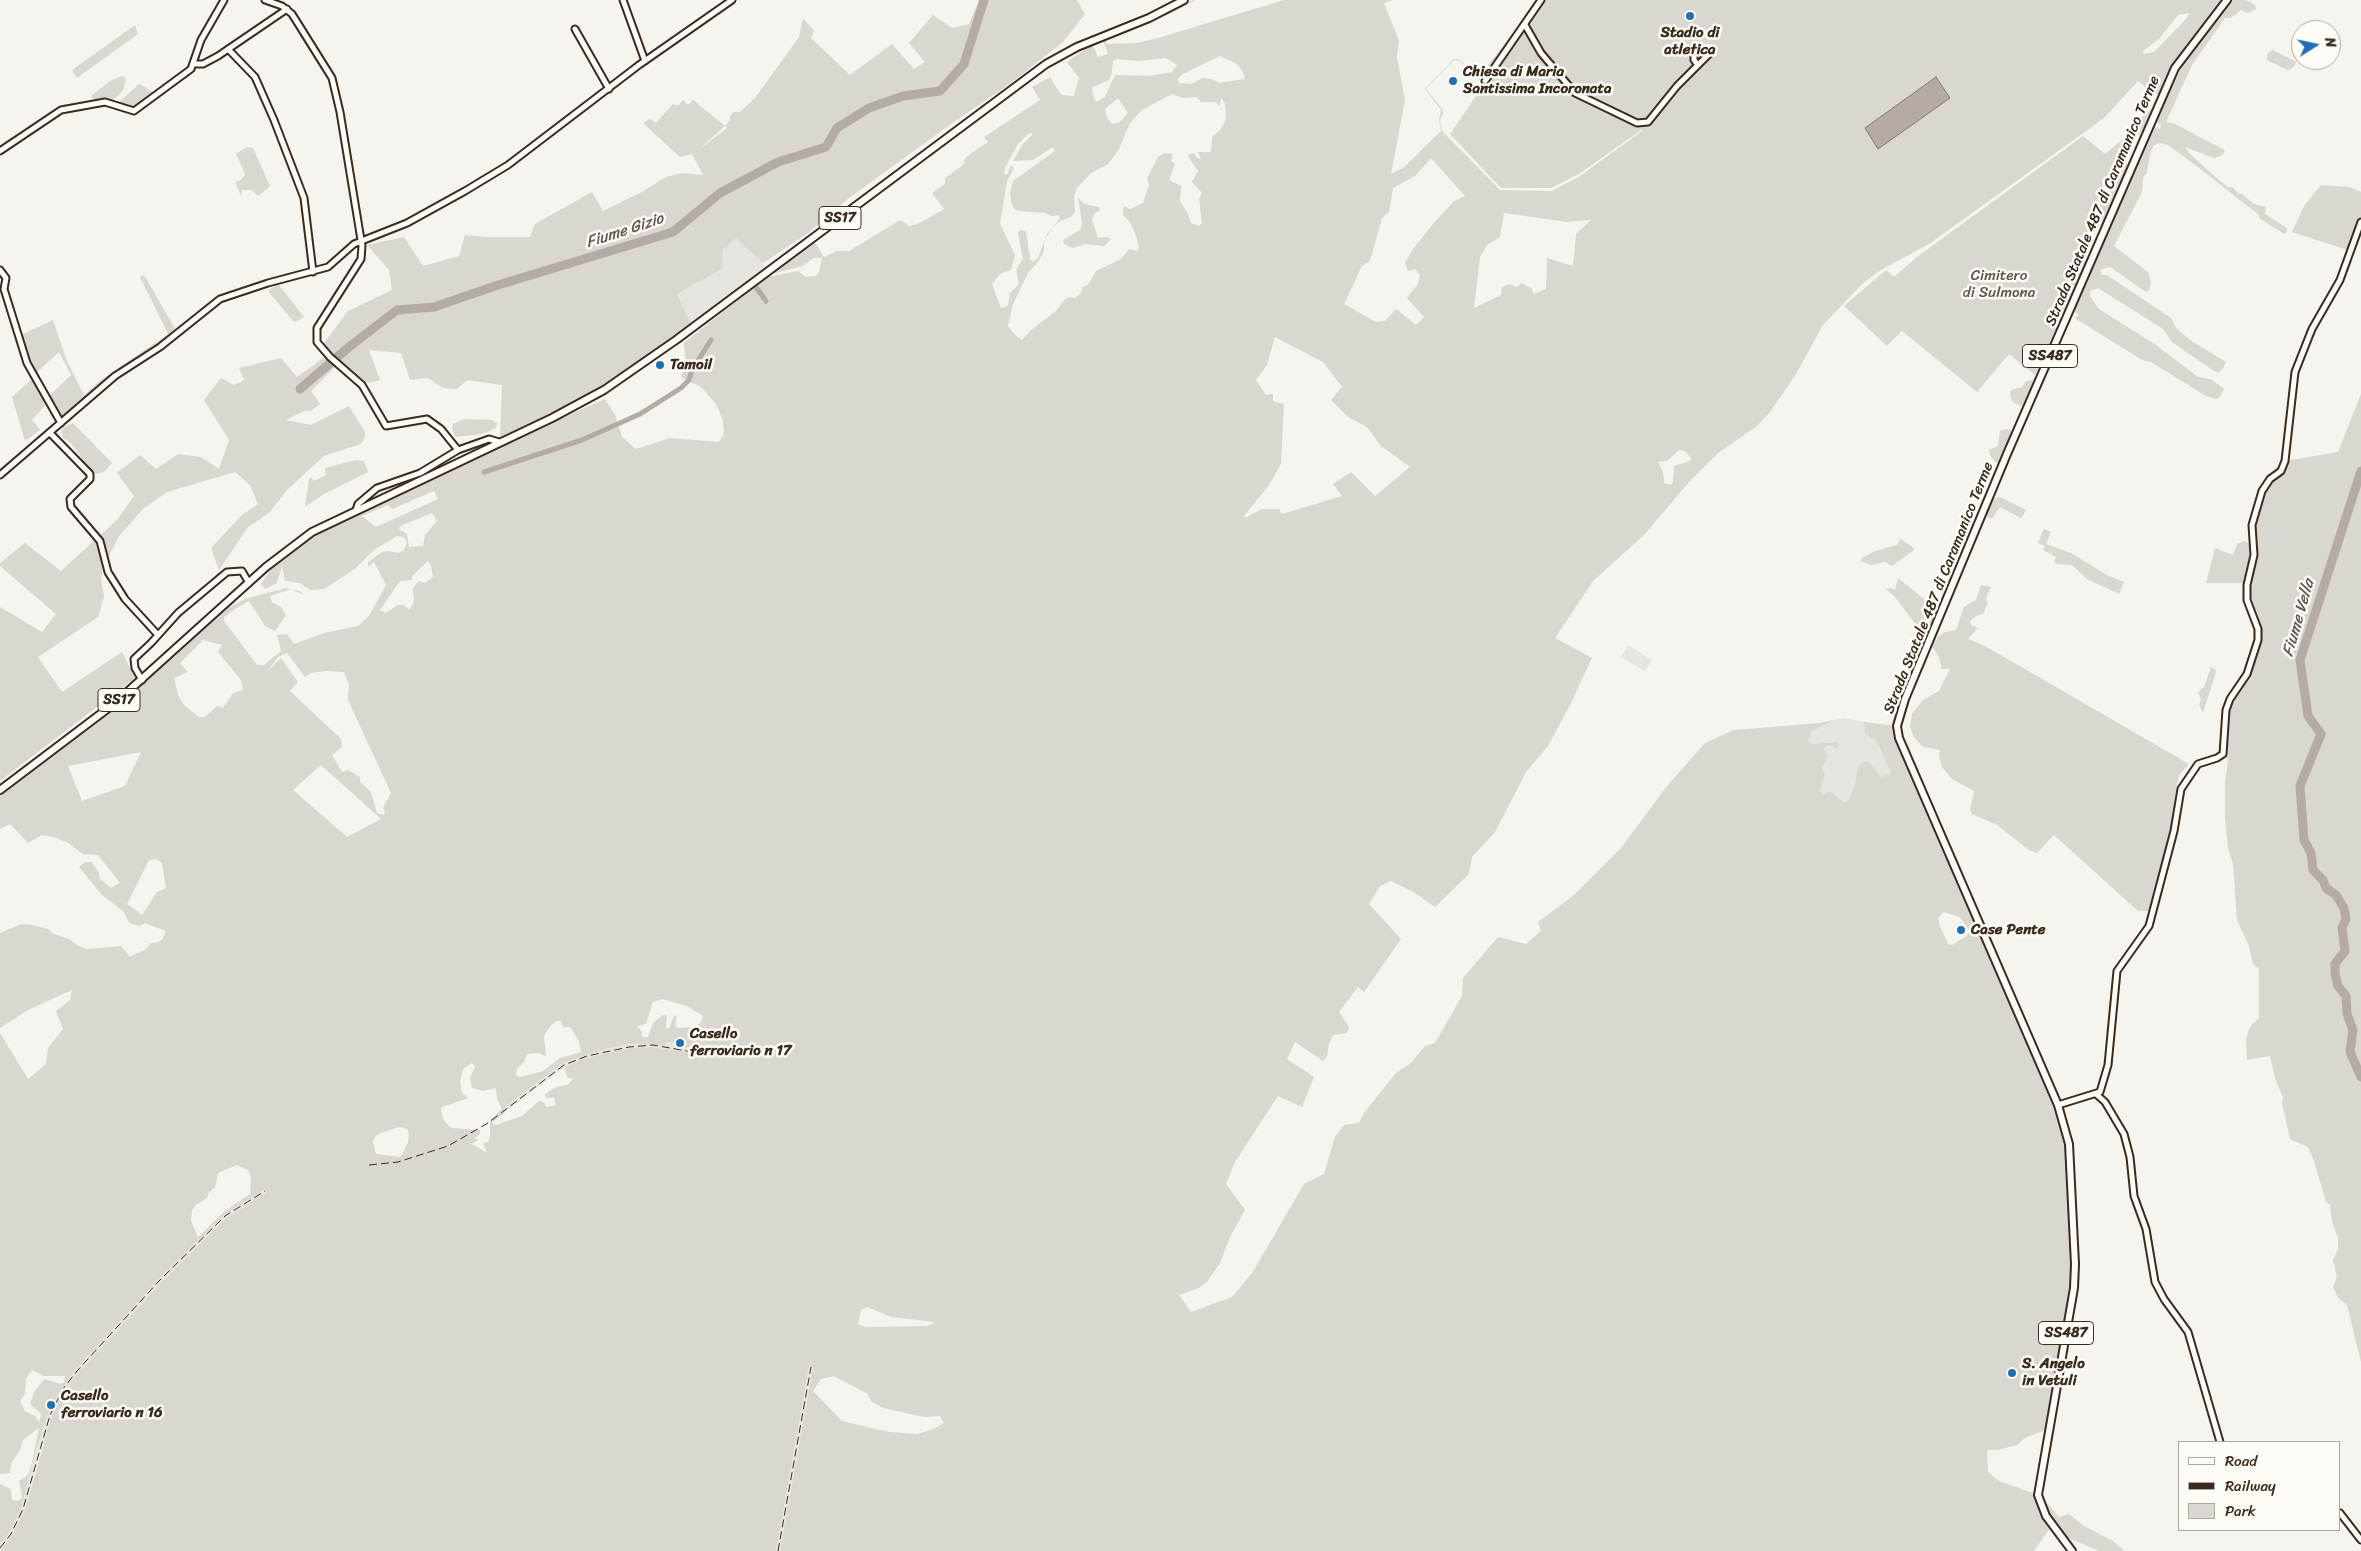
<!DOCTYPE html>
<html>
<head>
<meta charset="utf-8">
<style>
	body { margin:0 }
	#map { position:relative; width:2361px; height:1551px; overflow:hidden; background:#f5f4ee; font-family:Sriracha,sans-serif }
	canvas { display:block }
	.legend { position:absolute; left:2178px; top:1441px; width:162px; height:90px; box-sizing:border-box; background:#fdfcf7; border:1px solid #afa8a0; margin:0; padding:6px 9px; list-style:none; font-size:15px; color:#3b2a1e }
	.legend li { display:flex; align-items:center; gap:10px; height:25px }
	.legend b { width:25px; border:1px solid #afa8a0 }
	.north { position:absolute; left:2291px; top:20px; width:50px; height:50px; box-sizing:border-box; background:#fdfcf7; border:1px solid #afa8a0; border-radius:50%; rotate:80deg; font-size:14px; font-weight:700; line-height:20px; text-align:center; color:#3b2a1e }
	.north::after { content:''; display:block; margin:auto; width:18px; height:22px; background:#1f6fb2; clip-path:polygon(50% 0,100% 100%,50% 72%,0 100%) }
</style>
</head>
<body>
<div id="map">
<canvas width="2361" height="1551"></canvas>
<ul class="legend">
<li><b style="height:6px;background:#fdfcf7"></b>Road</li>
<li><b style="height:6px;background:#3b2a1e"></b>Railway</li>
<li><b style="height:14px;background:#dad6d0"></b>Park</li>
</ul>
<div class="north">N</div>
</div>
<script>
const context = document.querySelector('canvas').getContext('2d');
context.lineJoin = 'round';
function fillPath(path, color) {
  context.fillStyle = color;
  context.fill(path, 'evenodd');
}
function poly(rows) {
  const path = new Path2D();
  for (const r of rows) {
    path.moveTo(r[0], r[1]);
    for (let i = 2; i < r.length; i += 2) path.lineTo(r[i], r[i + 1]);
  }
  return path;
}
function strokePath(path, color, width, dash) {
  context.strokeStyle = color;
  context.lineWidth = width;
  context.lineCap = dash ? 'butt' : 'round';
  context.setLineDash(dash || []);
  context.stroke(path);
}
function label(font, color, halo, rows, align = 'center') {
  context.font = font + ' Sriracha,sans-serif';
  context.lineWidth = 5;
  context.setLineDash([]);
  context.textBaseline = 'middle';
  context.strokeStyle = halo;
  context.fillStyle = color;
  for (const [text, x, y, turn = 0] of rows) {
    context.save();
    context.translate(x, y);
    context.rotate((+turn || 0) * Math.PI / 180);
    context.textAlign = isNaN(turn) ? turn : align;
    if (halo) context.strokeText(text, 0, 0);
    context.fillText(text, 0, 0);
    context.restore();
  }
}
fillPath(poly([
	[737,237,763,263,766,269,691,324,677,294,722,269,723,250],
	[1628,645,1652,660,1645,671,1621,657],
	[1844,718,1864,722,1865,733,1877,742,1891,773,1882,777,1868,761,1863,762,1858,767,1855,784,1848,801,1842,802,1830,791,1822,795,1820,789,1825,775,1822,768,1828,756,1824,750,1826,747,1832,746,1837,749,1840,744,1834,742,1812,744,1808,741,1808,736,1811,732,1834,720],
	[676,1039,686,1040,698,1051,697,1055,653,1047,606,1053,565,1067,506,1111,504,1108,563,1063,605,1049,629,1044,665,1045,666,1041],
	[265,1190,267,1193,226,1218,161,1283,79,1372,41,1448,25,1510,12,1535,0,1551,0,1544,9,1533,21,1509,37,1447,50,1410,46,1407,50,1398,55,1400,75,1370,158,1280,224,1215],
	[809,1367,813,1368,780,1551,776,1551]
]), '#e7e5df');
fillPath(poly([
	[979,0,1077,0,1085,14,1063,42,1011,83,951,124,849,198,808,233,763,263,736,238,723,250,722,269,677,294,691,324,617,378,577,401,500,437,502,385,467,380,457,389,443,388,428,378,410,380,401,353,369,350,380,380,367,383,341,361,311,391,320,404,311,411,304,411,286,420,311,425,349,406,365,432,365,437,361,444,324,456,287,490,269,513,248,527,219,570,211,548,242,515,258,504,250,485,235,472,167,492,143,509,119,536,103,568,101,579,104,597,98,617,38,657,62,692,122,652,135,678,0,781,0,607,42,632,56,614,0,566,0,563,25,543,61,571,117,520,134,496,117,473,140,455,156,469,178,454,201,457,219,469,229,440,204,400,221,378,234,385,244,380,239,368,281,358,297,377,330,353,324,343,348,311,392,290,389,270,367,245,404,237,423,266,459,256,465,235,486,237,530,237,535,224,592,192,603,211,642,192,666,177,682,173,703,175,692,154,680,157,643,123,650,119,656,123,673,104,678,106,683,100,688,105,693,100,725,126,697,151,727,128,725,126,730,120,730,116,734,112,740,112,755,98,799,37,803,18,814,31,811,38,850,75,892,44,914,69,925,62,909,43,933,15,952,28,969,24],
	[1193,0,1196,0,1172,13,1106,40,1107,44,1137,43,1158,38,1284,0,1393,0,1384,3,1399,41,1397,57,1405,100,1391,174,1403,168,1441,131,1439,119,1441,110,1425,89,1454,59,1459,59,1478,78,1539,0,1520,29,1479,80,1460,61,1454,60,1426,89,1442,109,1443,114,1440,119,1442,131,1500,190,1552,191,1580,176,1642,131,1641,130,1579,174,1551,188,1501,188,1450,134,1542,0,2227,0,2189,49,2163,94,2153,94,2138,81,2104,118,1929,244,1879,271,1861,285,1823,325,1796,374,1770,412,1757,426,1718,453,1689,482,1644,535,1593,581,1555,638,1592,658,1570,705,1548,746,1526,772,1495,832,1472,857,1469,874,1435,907,1412,891,1391,881,1380,886,1369,904,1401,939,1364,992,1358,987,1339,1012,1349,1027,1347,1033,1333,1035,1329,1044,1327,1056,1323,1061,1295,1042,1287,1059,1314,1077,1302,1107,1278,1096,1235,1162,1226,1184,1245,1210,1230,1237,1220,1263,1207,1282,1199,1288,1179,1295,1191,1312,1232,1297,1252,1273,1304,1184,1324,1174,1335,1137,1344,1125,1359,1123,1364,1113,1396,1073,1411,1063,1425,1046,1435,1043,1462,996,1463,978,1498,937,1526,944,1541,931,1538,922,1574,895,1621,848,1667,786,1705,743,1734,730,1820,723,1834,720,1811,732,1808,741,1812,744,1835,742,1840,744,1837,749,1832,746,1826,746,1824,750,1828,756,1822,768,1825,775,1820,789,1822,795,1830,791,1843,802,1848,801,1855,784,1858,767,1863,762,1868,761,1882,777,1891,773,1877,742,1865,733,1864,722,1897,726,1899,738,2066,1126,2075,1264,2050,1428,2025,1438,2017,1445,1998,1450,1987,1450,1988,1472,1999,1481,2038,1495,2052,1525,2034,1551,780,1551,813,1368,809,1367,776,1551,0,1551,12,1535,25,1510,52,1415,65,1390,79,1372,161,1283,226,1218,266,1193,264,1190,224,1215,158,1280,75,1370,55,1400,50,1398,46,1407,50,1409,37,1447,21,1509,9,1533,0,1544,0,1484,11,1489,12,1500,18,1501,22,1498,19,1481,28,1475,31,1467,39,1428,23,1440,20,1450,11,1464,10,1473,0,1474,0,1033,28,1079,46,1064,48,1048,63,1029,56,1011,70,1000,72,990,28,1010,0,1028,0,933,21,924,32,925,48,929,54,934,69,939,78,946,87,949,121,946,130,957,146,949,151,943,156,943,162,940,166,931,145,923,139,926,129,923,124,912,102,895,79,867,85,862,92,862,99,873,100,879,111,888,120,883,98,855,83,854,67,842,53,837,42,835,28,843,10,824,0,829,0,794,174,657,228,608,245,599,286,588,300,591,304,595,291,589,270,596,272,602,281,607,286,615,275,631,265,626,249,601,235,609,224,617,224,621,257,665,264,665,281,651,277,635,287,634,294,644,324,633,358,626,369,616,386,585,374,562,368,567,368,562,382,552,388,551,398,553,404,550,407,542,404,537,397,536,374,550,355,569,324,589,310,590,300,583,285,581,282,566,277,583,265,589,261,584,271,569,296,547,328,528,513,440,605,399,615,415,622,437,636,449,670,438,719,442,724,434,723,420,716,404,701,387,681,377,686,365,684,343,767,277,798,271,806,277,816,276,819,272,822,258,813,258,803,266,771,274,814,241,824,257,837,251,849,251,900,220,909,226,918,224,944,209,932,193,945,184,945,178,963,165,966,157,988,142,984,137,1040,100,1032,87,1050,77,1061,95,1074,96,1079,78,1067,62,1092,44,1098,57,1108,54,1103,40,1172,12],
	[2189,13,2188,17,2154,52,2143,54,2143,51,2159,39,2178,15],
	[1220,56,1237,64,1243,72,1245,79,1219,83,1212,79,1202,78,1192,84,1179,83,1178,79,1181,75],
	[1166,58,1177,65,1172,72,1149,76,1115,75,1105,97,1096,102,1094,99,1092,90,1093,87,1109,80,1112,73,1113,61,1116,59,1139,61],
	[1172,94,1183,98,1197,97,1201,102,1215,102,1220,106,1221,98,1225,103,1226,119,1221,129,1212,137,1211,152,1198,152,1201,159,1197,158,1194,153,1187,155,1198,171,1192,182,1202,193,1199,199,1202,223,1199,226,1191,223,1188,214,1180,201,1181,186,1169,180,1175,164,1171,161,1173,154,1164,153,1158,157,1147,179,1149,185,1143,203,1130,209,1124,206,1123,209,1123,215,1130,222,1136,236,1139,247,1137,251,1129,249,1121,259,1096,271,1088,285,1083,287,1081,293,1075,298,1069,297,1065,299,1056,311,1031,330,1022,340,1017,337,1008,326,1013,304,1028,273,1038,262,1044,251,1044,241,1053,227,1058,222,1071,217,1075,212,1074,196,1077,188,1091,173,1108,164,1112,159,1118,151,1130,123,1142,110],
	[1118,98,1128,113,1119,123,1112,124,1108,119,1105,109],
	[1032,133,1032,135,1022,145,1013,161,1033,160,1053,147,1055,151,1013,181,1010,193,1011,202,1014,209,1018,211,1045,213,1052,216,1058,215,1060,218,1047,234,1038,258,1033,262,1030,259,1026,232,1022,230,1019,231,1018,234,1023,259,1016,270,1019,284,1010,293,1008,306,1001,308,992,284,1000,274,1011,270,1015,255,1000,224,1007,181,1014,168,1011,165,1007,175,1004,174,1005,168,1018,144,1028,134],
	[1431,158,1465,196,1454,201,1433,224,1413,249,1405,263,1408,271,1415,269,1420,275,1418,284,1407,298,1424,317,1416,325,1396,309,1385,321,1376,322,1344,304,1362,266,1370,261,1382,218,1389,212,1393,188,1415,176],
	[1504,213,1567,222,1591,220,1576,234,1573,266,1547,258,1546,289,1533,294,1532,289,1522,283,1517,287,1508,284,1502,288,1501,295,1474,308,1480,257,1487,245,1500,237],
	[1275,337,1323,362,1342,387,1331,400,1348,417,1367,427,1381,446,1410,467,1375,496,1351,472,1333,484,1342,496,1282,514,1279,509,1262,509,1245,518,1244,516,1269,485,1281,464,1284,404,1273,401,1273,394,1266,395,1256,380,1267,365],
	[1679,450,1685,451,1691,458,1690,461,1674,466,1673,482,1671,485,1664,483,1663,472,1658,462,1667,461],
	[434,491,438,499,376,527,362,516,388,505,392,509],
	[432,513,437,521,425,535,423,546,409,547,407,534,399,529,400,526],
	[428,561,431,566,433,577,425,583,419,581,413,588,414,602,409,610,404,605,398,605,385,613,380,610,400,581,412,580,412,576],
	[203,640,222,645,218,652,241,680,243,690,233,693,223,708,217,706,205,717,199,717,184,705,178,695,174,678,188,672,180,663],
	[287,653,305,677,311,673,326,671,344,672,349,685,348,700,391,793,383,808,385,812,384,815,377,813,371,792,360,782,360,777,348,770,342,772,332,755,342,747,341,739,290,691,298,682,281,658,267,672,278,657],
	[141,752,125,786,82,801,68,766],
	[321,765,381,819,347,837,293,790],
	[157,859,162,863,166,888,157,892,142,915,127,904,149,860],
	[1943,912,1960,917,1969,930,1967,936,1952,945,1948,944,1940,926,1938,918],
	[662,999,687,1006,703,1016,701,1022,695,1027,678,1028,675,1026,677,1017,674,1015,669,1029,666,1028,667,1016,663,1015,653,1023,648,1037,642,1037,642,1032,637,1026,646,1024,653,1002],
	[556,1021,561,1021,563,1027,570,1027,579,1041,581,1052,560,1058,543,1071,520,1077,516,1075,517,1069,524,1062,527,1054,538,1053,546,1056,544,1036,550,1026],
	[676,1039,686,1040,685,1048,698,1051,697,1054,653,1047,629,1048,587,1058,564,1067,567,1077,573,1079,567,1085,556,1087,545,1094,546,1098,554,1098,556,1105,547,1107,542,1101,539,1101,522,1116,496,1125,492,1123,506,1111,504,1108,563,1063,605,1049,629,1044,666,1045,666,1042,675,1042],
	[472,1063,475,1067,470,1078,472,1088,483,1091,496,1088,497,1099,502,1109,490,1120,490,1136,488,1142,483,1143,487,1153,472,1144,478,1140,475,1138,480,1134,480,1130,451,1128,444,1121,441,1111,442,1107,468,1098,462,1093,460,1082,463,1069],
	[400,1127,407,1129,409,1134,408,1142,401,1157,376,1154,373,1141,375,1137,380,1133],
	[237,1165,248,1170,251,1177,250,1194,225,1211,198,1237,191,1221,192,1210,196,1205,207,1198,209,1192,215,1188,218,1173],
	[867,1307,891,1317,935,1322,928,1326,865,1327,858,1324,861,1310],
	[32,1370,44,1376,65,1376,64,1382,61,1384,44,1379,34,1392,30,1404,41,1414,39,1422,35,1416,25,1411,20,1401,25,1394,26,1379],
	[834,1376,868,1394,871,1401,883,1408,924,1417,940,1416,944,1423,931,1430,917,1434,889,1432,842,1421,813,1391,821,1379],
	[2231,0,2246,0,2255,5,2256,9,2248,13,2241,10,2231,18,2225,18,2192,65,2166,122,2175,124,2223,149,2225,152,2221,156,2214,158,2185,147,2189,153,2220,181,2228,187,2233,187,2238,194,2242,194,2254,204,2266,207,2265,214,2287,228,2287,232,2284,234,2259,218,2259,215,2194,164,2168,145,2160,143,2154,145,2150,154,2147,173,2143,177,2142,192,2114,246,2148,272,2151,283,2149,290,2146,292,2110,267,2100,270,2102,275,2107,275,2171,318,2177,329,2190,340,2226,362,2224,367,2218,373,2214,371,2172,342,2163,329,2098,288,2090,291,2090,296,2099,309,2156,345,2198,377,2211,379,2224,389,2220,397,2216,399,2206,396,2151,362,2142,360,2075,318,2079,315,2074,311,2154,126,2160,129,2161,126,2156,121,2167,96,2187,58],
	[135,25,138,34,77,78,72,70],
	[2273,50,2296,62,2294,67,2289,70,2285,69,2267,60,2267,54],
	[122,76,126,78,123,91,113,100,95,103,91,96,110,81],
	[139,84,153,92,133,108,118,103],
	[2152,109,2149,124,2119,155,2129,166,2108,217,2078,250,2074,250,2086,261,2035,375,2009,354,1977,392,1902,331,1887,346,1844,306,1886,270,1894,277,1917,257,2083,136,2105,154,2123,139,2144,115],
	[247,147,253,148,270,186,258,196,252,190,242,190,241,196,235,182,241,180,245,174,236,154],
	[2321,185,2350,187,2361,192,2361,218,2348,250,2292,232,2304,206],
	[1078,197,1084,204,1099,207,1100,210,1094,214,1092,220,1098,238,1108,237,1111,239,1104,246,1085,244,1073,248,1064,244,1063,240,1080,230,1082,224],
	[144,275,177,332,104,382,62,420,49,396,71,375,59,352,36,373,19,336,53,320,67,361,84,395,101,380,168,334,140,277],
	[278,284,304,317,294,322,268,291],
	[34,377,48,402,32,420,40,430,25,441,12,397],
	[2032,380,2036,381,2024,407,2014,403,2010,397,2011,390,2022,387,2026,381],
	[2361,394,2361,1362,2347,1305,2338,1298,2333,1287,2337,1277,2333,1260,2338,1249,2338,1238,2332,1221,2330,1205,2326,1202,2314,1161,2308,1147,2290,1139,2282,1103,2283,1098,2275,1078,2270,1056,2247,1060,2246,1039,2250,1027,2259,1018,2259,969,2253,964,2249,946,2237,920,2233,864,2228,849,2225,818,2225,782,2228,760,2223,753,2226,711,2241,686,2258,640,2248,600,2252,564,2253,525,2263,491,2270,479,2281,471,2285,461,2338,452],
	[464,419,492,420,497,423,496,428,482,434,455,437,452,428,453,424],
	[73,423,112,463,104,472,97,474,92,472,70,442,63,438,61,431,64,427],
	[2006,429,2014,431,2001,462,1996,463,1991,457,1989,450,1998,446,2000,431],
	[356,460,364,461,368,472,324,494,305,507,309,479,311,477,314,481,326,475,325,468],
	[2000,497,2026,510,2024,514,2021,518,2000,507,1992,519,1984,515,1991,500],
	[2044,529,2051,532,2046,544,2071,553,2107,575,2124,582,2119,594,2087,579,2072,565,2056,564,2054,561,2056,557,2043,550,2045,546,2038,543],
	[1900,539,1913,547,1914,550,1892,566,1885,562,1871,565,1860,561,1862,558,1875,551,1897,545],
	[2244,541,2251,544,2251,558,2244,583,2206,583,2215,548,2233,555,2237,544],
	[1898,578,1939,611,1919,658,1917,655,1919,648,1917,644,1922,633,1895,597,1886,589,1891,588,1895,590],
	[1981,585,1991,587,1986,598,1988,603,1983,614,1976,616,1970,621,1971,625,1978,628,1968,639,1985,646,2189,764,2179,775,2174,802,2175,816,2161,870,2156,881,2150,911,2138,911,2054,835,2037,853,2029,850,1997,825,1972,814,1970,810,1974,791,1952,779,1942,767,1939,755,1940,750,1923,747,1914,737,1910,727,1912,714,1923,700,1939,691,1950,669,1942,669,1939,657,1932,646,1940,635,1945,632,1956,630,1964,607,1976,600],
	[2211,667,2216,670,2215,675,2203,713,2199,705,2201,699,2198,692,2204,687],
	[2048,1504,2059,1517,2069,1514,2084,1526,2113,1541,2125,1551,2099,1551,2064,1536,2045,1505]
]), '#dad6d0');
const water = poly([
	[1936,77,1950,98,1878,149,1865,128,1936,77]
]);
fillPath(water, '#b4aca4');
strokePath(water, '#84786e', 1);
strokePath(poly([
	[756,287,766,301],
	[484,472,582,440,640,414,681,388,689,380,692,370,711,340]
]), '#b4aca4', 5);
strokePath(poly([
	[300,389,349,347,397,310,434,307,498,285,673,232,720,193,778,162,826,147,837,128,869,108,903,96,940,91,964,64,984,0],
	[2361,471,2300,660,2308,716,2321,734,2300,786,2304,840,2311,853,2313,870,2323,880,2326,888,2336,895,2344,908,2346,919,2342,928,2345,951,2335,964,2335,974,2338,986,2346,996,2347,1014,2353,1030,2350,1052,2361,1077]
]), '#b4aca4', 9);
const minor = poly([
	[265,0,282,6,292,14,332,78,340,112,362,246,361,259,317,328,317,342,330,357,362,385,386,426,427,419,441,429,458,450],
	[623,0,645,61],
	[1525,25,1541,53,1575,93,1637,123,1648,122,1677,86,1709,54,1700,51,1694,55,1694,60,1698,65],
	[575,29,609,89],
	[228,49,255,77,274,120,304,198,313,272],
	[193,64,203,64,218,56,287,9],
	[1485,81,1541,0],
	[0,151,61,110,105,102,134,111,191,69,201,40,224,0],
	[0,270,6,278,4,289,27,363,61,423],
	[50,433,90,474,90,479,70,499,71,507,100,541,108,572,125,599,158,635],
	[0,475,115,376,160,347,220,299,268,283,328,267,354,244,407,223,465,191,508,165,639,65,732,0],
	[356,510,358,504,377,488,420,473,458,450,489,439,499,442],
	[142,680,135,668,134,659,151,643,178,613,227,572,242,571,249,583],
	[2096,1094,2105,1102,2124,1134,2130,1157,2134,1196,2146,1229,2155,1282,2164,1299,2188,1332,2220,1442],
	[2058,1105,2100,1092,2108,1065,2117,971,2149,926,2174,831,2181,789,2198,764,2217,758,2223,754,2226,710,2230,699,2247,674,2258,640,2258,629,2247,600,2247,585,2254,555,2252,525,2262,491,2270,479,2281,471,2285,461,2295,372,2312,329,2340,280,2361,222],
	[2340,1513,2361,1540]
]);
const major = poly([
	[0,790,115,703,266,567,312,532,552,418,604,390,676,340,1046,64,1077,47,1149,18,1184,0],
	[2072,1551,2046,1516,2038,1495,2074,1288,2075,1264,2069,1144,2058,1105,1899,738,1897,726,1905,699,2007,454,2175,68,2227,0]
]);
strokePath(minor, '#3b2a1e', 9);
strokePath(major, '#3b2a1e', 10);
strokePath(minor, '#fdfcf7', 5);
strokePath(major, '#fdfcf7', 6);
strokePath(poly([
	[369,1165,398,1162,448,1146,488,1123,564,1065,587,1056,629,1047,653,1045,698,1053],
	[0,1548,11,1534,23,1509,50,1415,63,1389,77,1371,159,1281,225,1216,265,1191],
	[778,1551,811,1367]
]), '#3b2a1e', 1, [8, 4]);
for (const [x, y, r, color] of [
	[1690,16,5,"#1f6fb2"],
	[1453,81,5,"#1f6fb2"],
	[660,365,5,"#1f6fb2"],
	[1961,930,5,"#1f6fb2"],
	[680,1043,5,"#1f6fb2"],
	[2012,1373,5,"#1f6fb2"],
	[51,1405,5,"#1f6fb2"]
]) {
  const dot = new Path2D();
  dot.arc(x, y, r, 0, 2 * Math.PI);
  context.fillStyle = color;
  context.fill(dot);
  strokePath(dot, '#fdfcf7', 2);
}
for (const [x, y, w] of [
	[840,218,42],
	[2050,356,55],
	[119,700,42],
	[2066,1333,55]
]) {
  const box = new Path2D();
  box.roundRect(x - w / 2, y - 11.5, w, 23, 4);
  context.fillStyle = '#fdfcf7';
  context.fill(box);
  strokePath(box, '#3b2a1e', 1);
}
label('bold 14px', '#3b2a1e', null, [
	["SS17",840,218],
	["SS487",2050,356],
	["SS17",119,700],
	["SS487",2066,1333]
]);
label('bold 15px', '#3b2a1e', '#fdfcf7', [
	["Stadio di",1690,33,"center"],
	["atletica",1690,50,"center"],
	["Chiesa di Maria",1463,72],
	["Santissima Incoronata",1463,89],
	["Tamoil",670,365],
	["Case Pente",1971,930],
	["Casello",690,1034],
	["ferroviario n 17",690,1051],
	["S. Angelo",2022,1364],
	["in Vetuli",2022,1381],
	["Casello",61,1396],
	["ferroviario n 16",61,1413]
], 'left');
label('15px', '#3b2a1e', '#fdfcf7', [
	["Strada Statale 487 di Caramanico Terme",2103,201,-67],
	["Strada Statale 487 di Caramanico Terme",1939,588,-68]
]);
label('15px', '#63554a', '#fdfcf7', [
	["Cimitero",1999,276],
	["di Sulmona",1999,293]
]);
label('italic 16px', '#65584d', '#fdfcf7', [
	["Fiume Gizio",625,231,-18],
	["Fiume Vella",2299,618,-74]
]);
</script>
</body>
</html>
